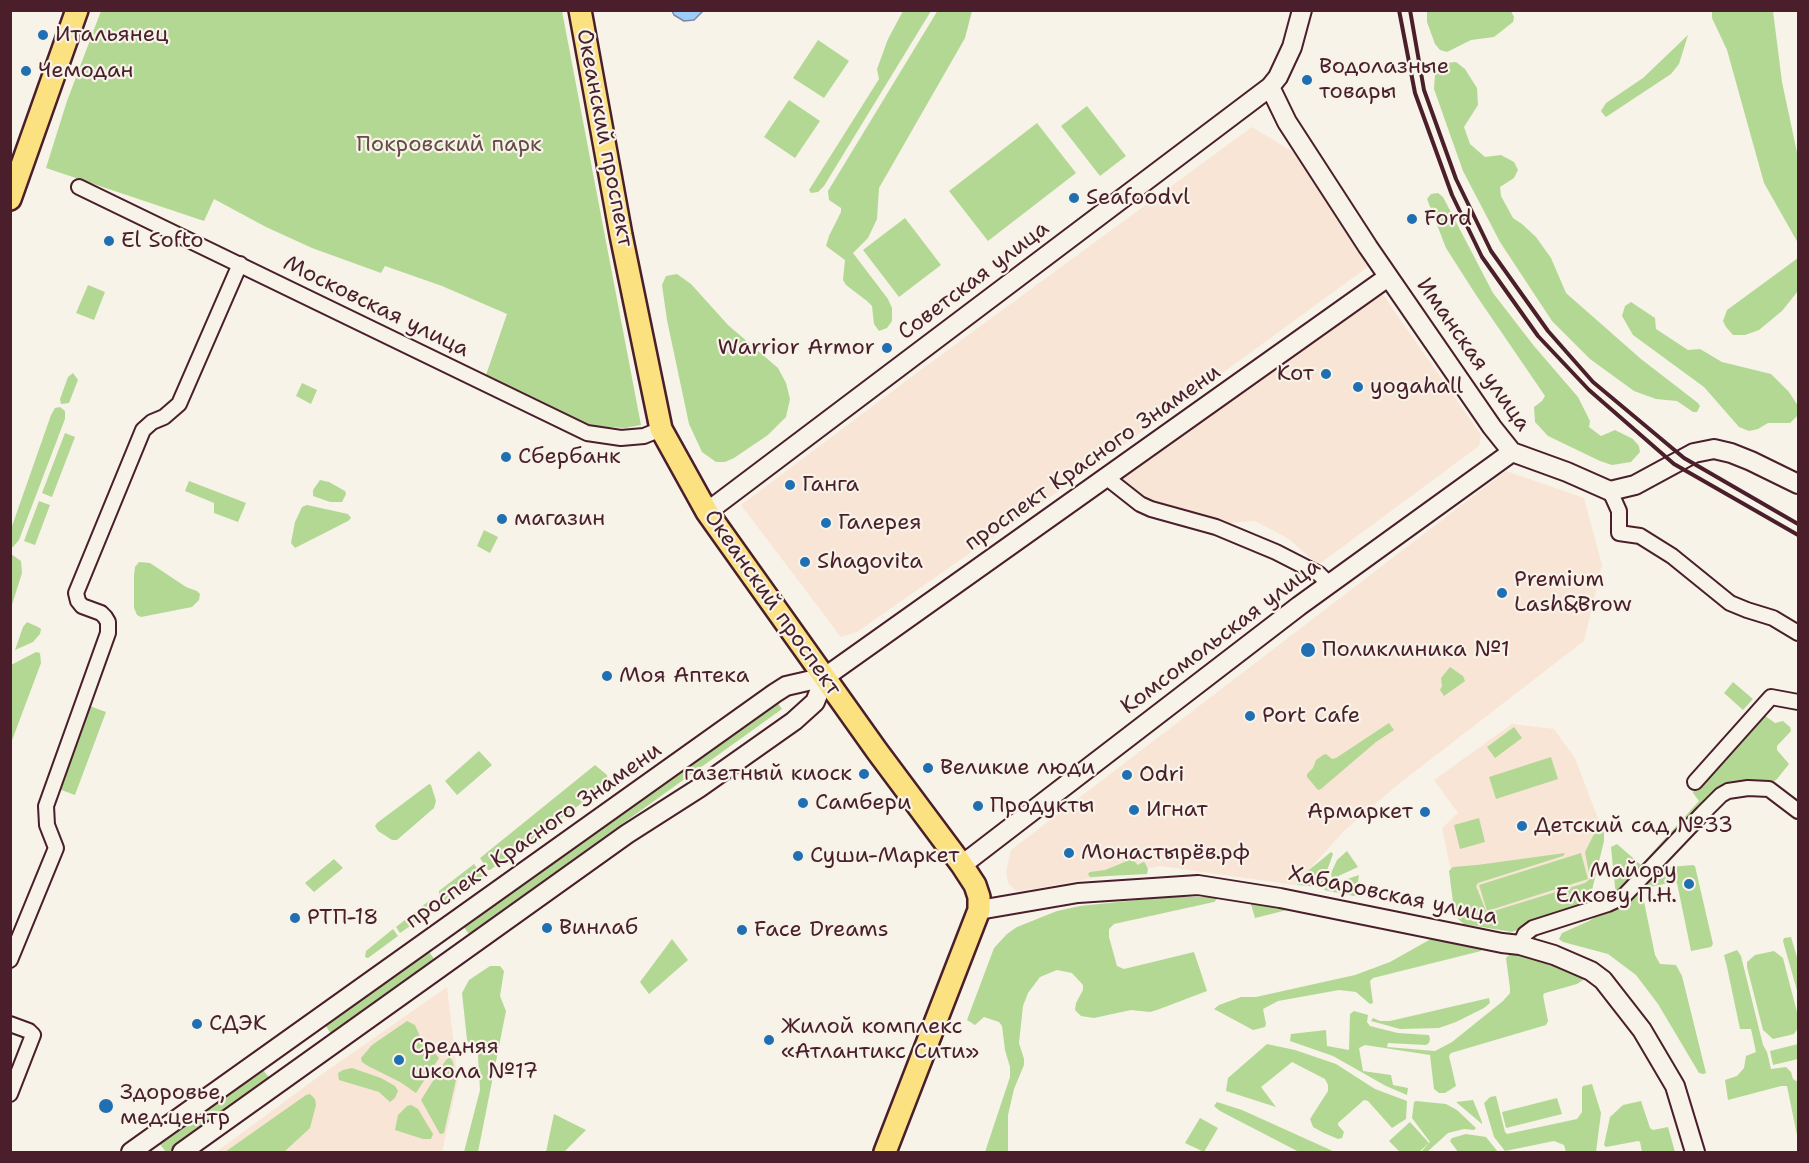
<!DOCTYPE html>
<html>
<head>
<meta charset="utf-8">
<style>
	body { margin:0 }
	#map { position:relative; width:1809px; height:1163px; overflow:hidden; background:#f7f3e8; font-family:"Shantell Sans",sans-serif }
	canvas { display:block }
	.frame { position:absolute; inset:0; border:12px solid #4a1f2b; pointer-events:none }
</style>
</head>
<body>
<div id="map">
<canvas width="1809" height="1163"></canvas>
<div class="frame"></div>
</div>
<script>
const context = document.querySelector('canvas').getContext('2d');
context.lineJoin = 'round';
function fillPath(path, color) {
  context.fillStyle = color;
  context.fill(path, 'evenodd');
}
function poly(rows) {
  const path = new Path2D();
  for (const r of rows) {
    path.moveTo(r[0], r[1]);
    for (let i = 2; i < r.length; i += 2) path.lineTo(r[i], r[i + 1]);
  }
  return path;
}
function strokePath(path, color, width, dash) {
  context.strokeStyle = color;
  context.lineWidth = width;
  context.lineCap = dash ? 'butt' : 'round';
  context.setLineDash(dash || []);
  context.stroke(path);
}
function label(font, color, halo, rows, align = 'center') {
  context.font = font + ' "Shantell Sans",sans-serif';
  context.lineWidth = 4.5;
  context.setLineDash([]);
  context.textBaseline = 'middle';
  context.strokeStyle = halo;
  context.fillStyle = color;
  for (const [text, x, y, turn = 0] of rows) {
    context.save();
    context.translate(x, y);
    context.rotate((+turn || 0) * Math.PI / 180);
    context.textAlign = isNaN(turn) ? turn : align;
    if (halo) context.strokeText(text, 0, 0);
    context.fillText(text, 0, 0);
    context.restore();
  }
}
fillPath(poly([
	[1252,127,1298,155,1369,266,1106,458,857,632,841,637,741,505,922,369],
	[1379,289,1481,435,1479,446,1318,565,1289,539,1255,521,1220,524,1181,514,1113,480],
	[1506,471,1584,498,1602,565,1584,641,1396,786,1344,831,1295,885,1161,866,1027,890,1016,891,1008,883,1006,872,1011,850],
	[1512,724,1554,729,1575,758,1600,824,1587,896,1461,918,1442,828,1458,813,1434,780],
	[447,987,458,1080,442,1152,216,1152,318,1077]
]), '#f8e5d6');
fillPath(poly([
	[938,10,972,11,965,38,879,188,877,219,868,238,853,253,888,299,892,308,892,321,887,328,879,331,874,324,872,306,867,301,846,285,843,280,845,260,826,246,829,236,841,212,841,208,829,200,828,191],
	[101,11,562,11,641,425,625,428,591,426,486,375,507,314,442,286,385,266,381,273,312,248,266,227,214,199,204,221,46,168,67,101],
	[903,11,931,11,824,186,818,192,811,193,809,190,879,79,877,69,888,39],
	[1427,11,1511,11,1514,17,1513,22,1494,37,1471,40,1447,52,1440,50,1435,44,1427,22],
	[1712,11,1773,11,1782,82,1798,157,1798,243,1764,183,1727,50,1712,18],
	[1688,35,1679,64,1671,74,1606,117,1604,115,1601,111,1606,103,1643,78],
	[818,40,849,61,824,98,793,78],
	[1456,62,1465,69,1477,88,1478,105,1464,127,1470,144,1485,157,1501,155,1514,162,1518,170,1514,178,1500,187,1501,196,1513,218,1522,224,1536,237,1551,258,1566,293,1641,359,1698,403,1700,406,1697,412,1693,412,1677,401,1656,399,1634,391,1590,359,1552,321,1500,242,1463,171,1434,89,1435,74,1446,63],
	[789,100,820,121,795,158,764,137],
	[1087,106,1126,156,1100,176,1061,126],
	[1037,123,1076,173,988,241,949,191],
	[1438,193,1443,197,1493,293,1534,346,1578,397,1590,421,1589,427,1601,436,1615,430,1633,439,1639,446,1640,452,1631,462,1612,465,1600,461,1548,436,1535,422,1534,407,1542,401,1545,396,1476,295,1446,248,1427,199,1431,194],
	[905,218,941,265,899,297,863,250],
	[1798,258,1798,291,1782,311,1759,330,1745,335,1733,335,1726,327,1723,321,1727,310],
	[677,274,691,284,728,325,778,368,786,383,790,399,786,417,768,435,734,458,725,462,716,462,702,452,689,424,667,320,662,285,666,276],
	[88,285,105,292,94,320,76,313],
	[1631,302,1655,318,1656,329,1688,350,1700,349,1722,362,1771,374,1789,392,1798,406,1798,415,1790,423,1768,423,1758,429,1749,431,1739,427,1704,387,1633,335,1622,316,1625,306],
	[73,373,78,380,69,403,61,404,60,399,68,377],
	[302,383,317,390,311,404,296,396],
	[60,407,65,411,65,419,19,540,13,547,11,547,11,529,51,415,55,408],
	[65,433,75,437,52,497,42,493],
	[320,480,329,482,345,491,346,494,342,502,330,502,313,496,313,490],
	[189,481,246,503,238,522,214,513,214,503,185,491],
	[39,501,50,505,35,545,24,541],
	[307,505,348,514,351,518,348,521,295,548,291,543,295,522,302,507],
	[484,530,498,537,490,553,477,546],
	[11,554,21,561,22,573,11,608],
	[139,562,150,563,186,587,197,591,200,594,199,600,192,607,141,617,137,615,134,608,134,575,135,567],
	[27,622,38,627,41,629,40,634,33,642,15,650,23,627],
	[36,652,40,653,41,663,11,743,11,665],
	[1450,667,1463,676,1465,681,1444,696,1440,690,1442,686,1441,678],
	[1733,682,1753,699,1743,710,1724,693],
	[777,702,782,709,469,934,461,923],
	[87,705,106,712,75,795,56,788],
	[1764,715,1775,723,1783,721,1790,727,1791,731,1777,746,1777,750,1789,764,1777,779,1773,782,1738,786,1616,897,1611,847,1617,844,1641,865,1699,801,1693,793,1694,787,1755,721],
	[1389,723,1394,730,1376,742,1321,789,1318,790,1307,777,1307,774,1313,768,1316,760,1323,755,1326,754,1332,759,1336,758],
	[1514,727,1522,738,1495,758,1487,747],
	[479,751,492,765,457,795,445,781],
	[1551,757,1558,779,1496,799,1489,777],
	[595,765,607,775,608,782,604,787,490,870,488,870,480,858],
	[429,784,431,785,436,801,434,808,397,840,392,840,378,831,375,826,377,823],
	[1479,818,1485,842,1460,849,1454,825],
	[1603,827,1604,830,1604,841,1592,890,1583,907,1512,932,1464,924,1457,918,1453,902,1449,871,1453,867,1477,865,1565,853,1563,856,1478,883,1476,886,1487,913,1585,883,1590,879,1585,852,1595,832],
	[1347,851,1358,867,1332,879,1331,873,1337,860],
	[1331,852,1333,854,1321,887,1297,885,1298,879],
	[1581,853,1588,879,1487,911,1479,885],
	[334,859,343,868,314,892,305,883],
	[1132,859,1138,865,1143,862,1145,863,1148,869,1147,874,1090,877,1088,874,1090,872,1105,870],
	[474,864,483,876,445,901,439,899,439,891],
	[1693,865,1695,866,1713,944,1711,947,1691,951,1677,883,1673,882,1646,888,1642,892,1655,955,1660,964,1676,965,1682,976,1706,1073,1703,1074,1699,1073,1658,1004,1636,975,1608,954,1563,942,1559,939,1562,933,1589,921,1619,902,1658,868],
	[1359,875,1356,895,1354,896,1324,890,1327,886],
	[1166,897,1216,897,1217,899,1214,902,1114,924,1109,929,1109,937,1117,966,1124,969,1194,952,1207,991,1157,1010,1150,1012,1131,1010,1094,1018,1081,1016,1075,1010,1076,1003,1083,990,1083,985,1072,973,1057,970,1040,977,1028,993,1023,1006,1019,1043,1024,1059,1024,1065,1014,1089,1008,1115,1008,1152,985,1152,1010,1077,1010,1067,1005,1050,1002,1026,999,1022,984,1017,975,1025,967,1020,994,948,1007,934,1017,927,1057,911,1080,906],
	[430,900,434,906,432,911,400,933,396,927],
	[1250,901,1295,908,1255,918],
	[393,929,398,936,368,958,365,957,366,951],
	[1438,935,1483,944,1481,951,1373,978,1370,981,1373,1003,1370,1004,1356,992,1339,990,1278,1001,1263,1009,1266,1024,1265,1027,1253,1030,1214,1009,1219,1005,1241,997,1256,997,1355,975,1390,962],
	[1791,937,1798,961,1798,994,1783,941,1784,938],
	[672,939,688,960,649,994,640,982],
	[427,949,435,960,331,1034,324,1023],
	[1737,950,1741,956,1763,1045,1767,1052,1771,1069,1786,1067,1791,1072,1793,1079,1798,1082,1798,1140,1787,1086,1781,1086,1728,1100,1725,1080,1737,1076,1744,1068,1746,1056,1756,1052,1751,1029,1740,1029,1727,967,1724,955],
	[1774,951,1783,958,1798,1016,1798,1028,1794,1034,1773,1039,1763,1030,1747,967,1747,962,1755,955],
	[1512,952,1528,952,1586,978,1577,984,1545,993,1543,995,1548,1021,1546,1025,1451,1053,1449,1056,1456,1086,1445,1093,1439,1093,1434,1089,1430,1055,1365,1045,1359,1048,1363,1071,1391,1075,1393,1085,1408,1088,1407,1095,1386,1086,1333,1056,1290,1041,1291,1034,1326,1030,1327,1046,1349,1050,1350,1014,1354,1011,1368,1015,1367,1022,1370,1026,1398,1033,1429,1035,1430,1039,1429,1043,1426,1045,1388,1043,1387,1047,1435,1051,1452,1042,1503,1001,1510,993,1510,988,1506,958],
	[490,966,500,966,504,971,500,996,506,1011,478,1152,464,1152,480,1090,478,1055,467,1040,462,993,469,980],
	[1489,998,1490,1003,1484,1008,1456,1022,1439,1028,1400,1029,1371,1021,1373,1018,1380,1021,1390,1021],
	[407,1021,415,1025,425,1048,434,1052,439,1058,416,1093,400,1082,368,1066,362,1062,361,1058,372,1045],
	[1267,1044,1295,1050,1336,1064,1375,1089,1407,1101,1406,1119,1392,1128,1368,1101,1364,1100,1338,1123,1338,1125,1344,1132,1342,1138,1338,1139,1324,1133,1313,1127,1310,1119,1328,1091,1328,1085,1325,1079,1292,1062,1261,1087,1276,1107,1226,1091,1228,1078],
	[1798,1044,1798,1059,1773,1065,1770,1051],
	[450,1057,453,1062,456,1080,444,1133,440,1134,421,1100,446,1060],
	[352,1068,381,1078,395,1086,398,1091,395,1098,390,1102,379,1092,339,1080,338,1073,343,1070],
	[263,1070,271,1080,169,1152,166,1152,159,1143],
	[1592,1084,1601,1113,1596,1152,1566,1152,1564,1145,1554,1141,1505,1151,1494,1137,1484,1103,1490,1097,1496,1096,1505,1132,1507,1134,1577,1119,1582,1112,1582,1088,1583,1086],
	[310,1094,315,1099,316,1105,310,1128,284,1152,225,1152,306,1095],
	[1557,1098,1562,1114,1506,1128,1502,1112],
	[1473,1100,1482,1122,1482,1124,1456,1102],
	[1416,1101,1446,1104,1457,1110,1476,1128,1474,1130,1464,1129,1448,1133,1427,1152,1421,1152,1430,1142,1412,1118,1414,1102],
	[1641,1101,1650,1128,1653,1130,1668,1127,1675,1152,1642,1152,1640,1142,1638,1141,1606,1147,1604,1145,1610,1117,1623,1105],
	[1217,1102,1242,1110,1335,1152,1299,1152,1220,1111,1214,1106],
	[411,1105,418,1109,433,1134,431,1139,423,1139,395,1130,398,1115,407,1106],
	[554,1114,586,1130,564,1152,546,1152],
	[1200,1118,1218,1128,1204,1152,1185,1143],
	[1410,1122,1429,1143,1419,1152,1400,1152,1389,1141],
	[1466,1134,1486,1137,1498,1152,1458,1152,1450,1141,1452,1138]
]), '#b3d894');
const water = poly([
	[672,11,703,11,694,20,684,21,674,15,672,11]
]);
fillPath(water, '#9eccf9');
strokePath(water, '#7c87a7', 1.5);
const street = poly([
	[79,187,587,433,621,438,644,436,661,429],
	[1107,478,1140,504,1151,509,1216,527,1276,552,1319,574,1329,584],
	[1610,491,1619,511,1619,533,1640,536,1672,556,1730,603,1747,610,1773,618,1798,633],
	[1695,782,1771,697,1798,702],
	[1520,945,1525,934,1533,928,1608,904,1623,897,1703,813,1721,795,1728,791,1748,788,1769,789,1798,811],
	[10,960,56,848,47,825,46,806,108,633,108,622,105,617,101,613,82,606,78,601,76,593,143,430,152,422,164,417,179,404,240,264],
	[10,1024,29,1031,33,1035,10,1094]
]);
const secondary = poly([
	[1270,87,1287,122,1368,247,1492,427,1512,452,1567,472,1610,491,1635,485,1694,453,1714,449,1731,453,1751,461,1798,484],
	[707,512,1270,87,1278,77,1292,47,1302,10],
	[962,865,1299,606,1512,452],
	[979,910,1078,893,1198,885,1280,898,1502,943,1520,945,1554,955,1591,971,1603,980,1642,1030,1675,1086,1695,1152],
	[131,1152,775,693,786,686,825,677,1388,277],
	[182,1152,627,834,699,788,794,721,815,702,825,677]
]);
const primary = poly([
	[580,10,621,235,661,429,707,512,877,751,962,865,975,885,979,897,979,910,885,1152],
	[10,199,77,10]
]);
strokePath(street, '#4a1f2b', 18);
strokePath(secondary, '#4a1f2b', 22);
strokePath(primary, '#4a1f2b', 26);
strokePath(street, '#f7f3e8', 14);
strokePath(secondary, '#f7f3e8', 18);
strokePath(primary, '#fbe180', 21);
strokePath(poly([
	[1399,10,1415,93,1452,195,1482,257,1538,336,1589,390,1674,464,1798,535],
	[1410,10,1424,90,1456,179,1491,251,1548,331,1593,382,1684,458,1798,524]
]), '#4a1f2b', 4);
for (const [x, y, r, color] of [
	[43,35,6,"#1f6fb2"],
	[26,71,6,"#1f6fb2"],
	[1307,80,6,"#1f6fb2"],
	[1074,198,6,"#1f6fb2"],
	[1412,219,6,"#1f6fb2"],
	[109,241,6,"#1f6fb2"],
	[887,348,6,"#1f6fb2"],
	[1326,374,6,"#1f6fb2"],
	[1358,387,6,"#1f6fb2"],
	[506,457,6,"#1f6fb2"],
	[790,485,6,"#1f6fb2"],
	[502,519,6,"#1f6fb2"],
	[826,523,6,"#1f6fb2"],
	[805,562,6,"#1f6fb2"],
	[1502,593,6,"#1f6fb2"],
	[1308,650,8,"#1f6fb2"],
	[607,676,6,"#1f6fb2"],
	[1250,716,6,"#1f6fb2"],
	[928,768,6,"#1f6fb2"],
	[864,774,6,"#1f6fb2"],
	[1127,775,6,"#1f6fb2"],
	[803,803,6,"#1f6fb2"],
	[978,806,6,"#1f6fb2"],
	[1134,810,6,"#1f6fb2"],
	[1425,812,6,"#1f6fb2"],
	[1522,826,6,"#1f6fb2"],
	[1069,853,6,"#1f6fb2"],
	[798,856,6,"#1f6fb2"],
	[1689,884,6,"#1f6fb2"],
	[295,918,6,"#1f6fb2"],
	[547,928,6,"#1f6fb2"],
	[742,930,6,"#1f6fb2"],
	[197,1024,6,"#1f6fb2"],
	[769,1040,6,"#1f6fb2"],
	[399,1060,6,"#1f6fb2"],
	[106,1106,8,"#1f6fb2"]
]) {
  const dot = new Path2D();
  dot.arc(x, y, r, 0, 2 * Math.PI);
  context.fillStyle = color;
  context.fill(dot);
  strokePath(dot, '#f7f3e8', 2);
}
label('22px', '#4a1f2b', '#f7f3e8', [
	["Итальянец",55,35],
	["Водолазные",1319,67],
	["товары",1319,92],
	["Чемодан",38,71],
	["Seafoodvl",1086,198],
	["Ford",1424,219],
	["El Softo",121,241],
	["Warrior Armor",875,348,"right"],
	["Кот",1314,374,"right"],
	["yogahall",1370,387],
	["Сбербанк",518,457],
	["Ганга",802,485],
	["магазин",514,519],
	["Галерея",838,523],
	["Shagovita",817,562],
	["Premium",1514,580],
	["Lash&Brow",1514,605],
	["Поликлиника №1",1322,650],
	["Моя Аптека",619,676],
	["Port Cafe",1262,716],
	["Великие люди",940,768],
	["газетный киоск",852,774,"right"],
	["Odri",1139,775],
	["Самбери",815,803],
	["Продукты",990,806],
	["Игнат",1146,810],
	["Армаркет",1413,812,"right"],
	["Детский сад №33",1534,826],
	["Монастырёв.рф",1081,853],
	["Суши-Маркет",810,856],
	["Майору",1677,871,"right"],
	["Елкову П.Н.",1677,896,"right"],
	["РТП-18",307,918],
	["Винлаб",559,928],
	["Face Dreams",754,930],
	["СДЭК",209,1024],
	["Жилой комплекс",781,1027],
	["«Атлантикс Сити»",781,1052],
	["Средняя",411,1047],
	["школа №17",411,1072],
	["Здоровье,",120,1093],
	["мед.центр",120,1118]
], 'left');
label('22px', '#4a1f2b', '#f7f3e8', [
	["Океанский проспект",604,138,79],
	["Советская улица",974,281,-37],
	["Московская улица",376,307,26],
	["Иманская улица",1473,355,55],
	["проспект Красного Знамени",1093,458,-35],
	["Океанский проспект",772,603,55],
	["Комсомольская улица",1221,637,-37],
	["проспект Красного Знамени",534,836,-35],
	["Хабаровская улица",1393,896,12]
]);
label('22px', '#644d45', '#f7f3e8', [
	["Покровский парк",449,145]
]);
</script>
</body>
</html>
